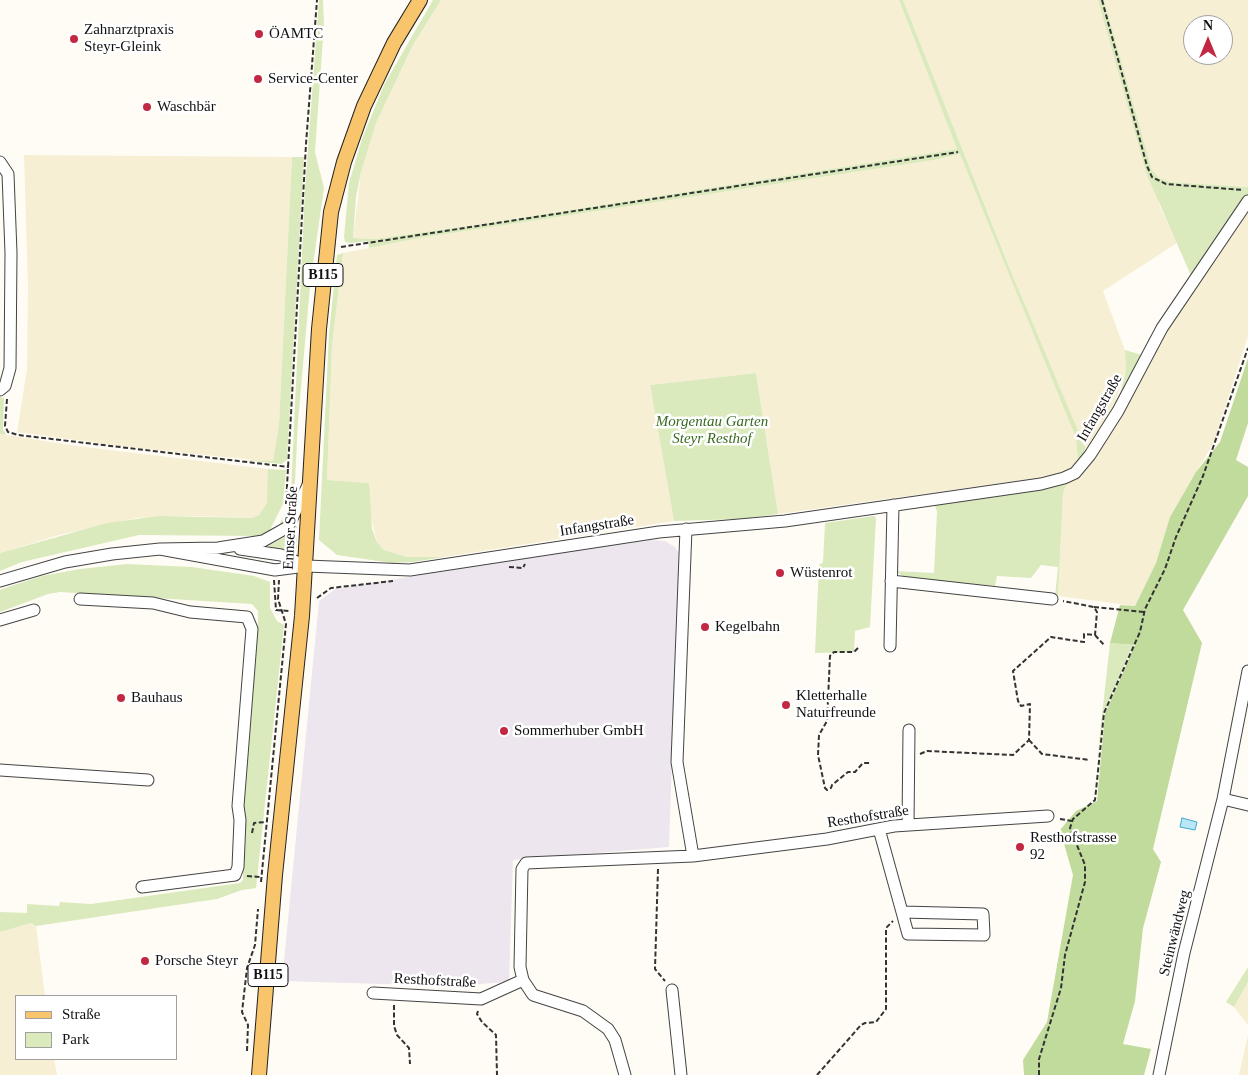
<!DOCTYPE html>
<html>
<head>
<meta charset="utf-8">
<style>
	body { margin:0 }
	#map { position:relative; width:1248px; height:1075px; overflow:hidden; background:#fffcf5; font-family:"Times New Roman",serif }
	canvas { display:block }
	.legend { position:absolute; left:15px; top:995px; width:162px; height:65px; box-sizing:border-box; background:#fff; border:1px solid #a0a0a0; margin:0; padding:6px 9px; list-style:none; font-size:15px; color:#111 }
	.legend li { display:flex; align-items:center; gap:10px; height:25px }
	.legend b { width:25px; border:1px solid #a0a0a0 }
	.north { position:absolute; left:1183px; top:15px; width:50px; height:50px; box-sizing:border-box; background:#fff; border:1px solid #a0a0a0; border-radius:50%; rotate:0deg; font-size:14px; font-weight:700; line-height:20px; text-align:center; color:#111 }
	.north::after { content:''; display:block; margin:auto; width:18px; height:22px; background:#c22842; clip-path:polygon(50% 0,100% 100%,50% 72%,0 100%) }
</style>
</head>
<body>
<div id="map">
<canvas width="1248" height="1075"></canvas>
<ul class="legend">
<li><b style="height:6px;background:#f8c46c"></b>Straße</li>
<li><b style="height:14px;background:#daeabd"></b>Park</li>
</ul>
<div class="north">N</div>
</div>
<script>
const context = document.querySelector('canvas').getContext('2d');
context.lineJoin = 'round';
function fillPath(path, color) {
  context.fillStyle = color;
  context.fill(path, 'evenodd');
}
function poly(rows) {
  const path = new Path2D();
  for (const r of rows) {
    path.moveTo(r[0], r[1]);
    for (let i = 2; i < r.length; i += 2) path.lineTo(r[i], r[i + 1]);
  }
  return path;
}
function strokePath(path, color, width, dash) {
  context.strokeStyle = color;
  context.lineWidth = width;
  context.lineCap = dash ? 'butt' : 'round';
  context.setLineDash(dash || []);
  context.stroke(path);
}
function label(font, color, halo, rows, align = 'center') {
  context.font = font + ' "Times New Roman",serif';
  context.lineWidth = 5;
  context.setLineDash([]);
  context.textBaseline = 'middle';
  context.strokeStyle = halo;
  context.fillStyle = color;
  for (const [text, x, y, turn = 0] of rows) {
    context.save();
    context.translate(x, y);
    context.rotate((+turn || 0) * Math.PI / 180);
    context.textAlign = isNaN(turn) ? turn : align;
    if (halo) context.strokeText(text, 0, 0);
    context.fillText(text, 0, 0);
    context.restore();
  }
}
fillPath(poly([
	[652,540,665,541,675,547,679,553,669,847,513,860,509,982,450,986,282,981,319,601,335,589,541,555]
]), '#ede6ef');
fillPath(poly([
	[441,0,899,0,957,149,482,224,375,239,353,238,361,172,376,123,413,45],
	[903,0,1098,0,1160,207,1177,243,1103,291,1125,350,1126,369,1116,400,1088,450,1084,447,1039,341],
	[1104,0,1248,0,1248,187,1171,182,1159,178,1152,170],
	[1193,25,1223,25,1223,55,1193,55],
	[961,154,1076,438,1078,461,1066,472,1052,476,778,514,756,373,650,385,674,521,444,557,407,557,384,550,377,542,369,509,369,483,327,480,332,346,343,253,419,238,934,160],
	[24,155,292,157,279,424,273,462,128,447,17,432,27,369,28,287],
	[1248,210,1248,336,1214,442,1170,517,1156,563,1135,606,1058,596,1063,493,1066,485,1085,470,1106,437,1164,334],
	[0,434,77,446,268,469,268,503,259,515,252,518,191,516,137,518,59,535,0,553],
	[31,923,36,926,45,996,16,996,16,1059,54,1059,57,1075,0,1075,0,932],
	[1248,982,1248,1025,1234,1007],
	[1248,1035,1248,1075,1239,1075]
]), '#f6efd4');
fillPath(poly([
	[319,0,323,0,324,24,315,152,324,188,310,286,298,422,294,501,288,518,281,526,279,525,289,506,291,491,305,189],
	[433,0,441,0,413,45,376,123,361,172,356,197,353,238,375,239,482,224,957,149,899,0,903,0,1012,274,1086,450,1109,416,1121,390,1126,369,1125,350,1142,355,1134,373,1084,459,1078,461,1076,438,960,154,934,160,419,238,369,248,368,241,351,243,345,242,344,237,349,183,362,139,385,83],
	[1098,0,1104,0,1152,170,1159,178,1171,182,1248,187,1248,197,1192,278,1147,175],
	[292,157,304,157,287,460,281,464,243,460,273,461,279,424],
	[343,253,332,346,327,480,369,483,372,529,377,542,384,550,407,557,444,557,414,562,392,563,337,555,319,540,329,334,337,255],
	[756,373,778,514,742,519,674,521,650,385],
	[0,397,4,398,3,429,6,435,0,434],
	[268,469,286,470,283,504,268,534,259,536,139,535,22,562,0,571,0,553,107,523,159,516,252,518,259,515,267,503],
	[1084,469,1085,470,1066,485,1063,493,1058,596,1055,596,1058,567,1041,565,1031,578,997,576,995,586,906,578,895,571,934,573,937,512,934,502,1045,486],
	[874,516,876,518,870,627,855,631,854,652,815,653,819,565,823,562,825,523],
	[297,526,297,548,294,550,269,548,269,545,283,538],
	[127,564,192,567,254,576,270,582,270,608,277,621,284,625,256,888,242,890,217,899,36,926,31,923,0,932,0,912,27,913,27,904,59,906,60,902,91,904,240,883,243,880,243,807,251,667,258,627,258,611,252,604,60,592,48,594,0,612,0,590,11,586,42,576,80,569],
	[1110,643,1133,645,1104,713,1097,760],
	[1248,967,1248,982,1234,1007,1226,1002]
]), '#daeabd');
fillPath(poly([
	[1248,358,1248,423,1236,460,1248,467,1248,496,1183,610,1202,643,1153,849,1161,862,1143,928,1135,1001,1123,1044,1151,1049,1144,1075,1024,1075,1023,1060,1047,1022,1073,875,1060,830,1076,811,1097,801,1105,714,1135,645,1110,643,1120,605,1135,606,1156,563,1170,517,1196,472,1220,442]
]), '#c1db9d');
const water = poly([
	[1182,818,1197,822,1195,830,1180,827,1182,818]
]);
fillPath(water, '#b9e7f6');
strokePath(water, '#40a7cd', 1);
const minor = poly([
	[0,162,8,174,11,253,10,368,5,386,0,390],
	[686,529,677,762,693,856],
	[160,549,275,570,306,566,410,570,659,532,785,521,1041,484,1064,478,1075,473,1090,455,1118,411,1162,328,1248,201],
	[240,549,281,555,306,566],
	[0,581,65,562,112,554,160,549,218,548,263,541,288,527,308,485],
	[891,581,1052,599],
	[80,599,153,603,190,612,247,617,252,629,238,806,240,820,238,867,235,875,142,887],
	[0,620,34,610],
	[890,646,893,505],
	[0,770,148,780],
	[1223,799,1248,805],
	[908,825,909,730],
	[879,829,902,912,908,934,984,935,983,914,902,912],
	[672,990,681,1075],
	[373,993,481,999,523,980],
	[625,1075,615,1040,608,1029,583,1011,533,995,523,980,520,967,522,869,526,863,693,856,827,839,894,826,1048,816],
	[1159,1075,1184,953,1223,799,1248,671]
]);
const major = poly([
	[259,1075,275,875,302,616,319,329,331,212,344,162,364,106,394,43,420,0]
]);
strokePath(minor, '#444', 13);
strokePath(major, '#222', 16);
strokePath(poly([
	[1102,0,1147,166,1152,177,1166,184,1243,190],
	[341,247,958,152],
	[7,399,5,426,8,432,18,435,289,467],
	[286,504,306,144,317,0],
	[509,567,523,568,525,564],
	[274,580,276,610,289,611],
	[317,598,331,588,393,581],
	[1094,607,1144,612],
	[1095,635,1104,645],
	[858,648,854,652,834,652,830,656,827,721,819,735,818,755,825,788,827,790,831,788,832,785,848,772,855,772,863,763,871,763],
	[1029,740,1042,754,1090,760],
	[920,754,927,751,1013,755,1029,740,1030,704,1021,706,1018,701,1013,671,1051,637,1084,642,1084,634,1095,635,1097,612,1094,607,1063,601],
	[1060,819,1072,821],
	[252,833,254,823,266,822],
	[658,869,655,969,665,981],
	[247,876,260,877],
	[261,882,286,624,278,599,279,580],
	[394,1005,394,1026,397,1035,409,1048,410,1064],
	[478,1011,477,1014,482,1022,496,1035,497,1075],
	[247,1051,248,1025,242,1012,247,968,255,945,258,909],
	[817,1075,861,1025,865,1023,876,1022,886,1009,886,928,893,921],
	[1039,1075,1039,1059,1061,988,1065,955,1085,882,1085,865,1070,828,1073,819,1095,800,1104,713,1140,632,1145,609,1165,569,1176,537,1203,476,1248,348]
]), '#333', 2, [5, 2.5]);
strokePath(minor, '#fff', 11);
strokePath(major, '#f8c46c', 14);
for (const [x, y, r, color] of [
	[259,34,5,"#c22842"],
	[74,39,5,"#c22842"],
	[258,79,5,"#c22842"],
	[147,107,5,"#c22842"],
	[780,573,5,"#c22842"],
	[705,627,5,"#c22842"],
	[121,698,5,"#c22842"],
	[786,705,5,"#c22842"],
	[504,731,5,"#c22842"],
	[1020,847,5,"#c22842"],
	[145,961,5,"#c22842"]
]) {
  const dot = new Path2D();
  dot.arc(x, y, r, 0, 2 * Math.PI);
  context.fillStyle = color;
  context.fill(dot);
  strokePath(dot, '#fff', 2);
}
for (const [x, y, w] of [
	[323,275,40],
	[268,975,40]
]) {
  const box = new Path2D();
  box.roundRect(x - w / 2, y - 11.5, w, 23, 4);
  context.fillStyle = '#fff';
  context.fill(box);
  strokePath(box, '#111', 1);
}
label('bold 14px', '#111', null, [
	["B115",323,275],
	["B115",268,975]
]);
label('15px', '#111', '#fff', [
	["Zahnarztpraxis",84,30],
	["Steyr-Gleink",84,47],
	["ÖAMTC",269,34],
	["Service-Center",268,79],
	["Waschbär",157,107],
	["Wüstenrot",790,573],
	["Kegelbahn",715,627],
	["Kletterhalle",796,696],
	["Naturfreunde",796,713],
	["Bauhaus",131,698],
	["Sommerhuber GmbH",514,731],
	["Resthofstrasse",1030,838],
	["92",1030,855],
	["Porsche Steyr",155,961]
], 'left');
label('15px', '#111', '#fff', [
	["Infangstraße",1100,408,-60],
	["Infangstraße",597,526,-9],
	["Ennser Straße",291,528,-87],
	["Resthofstraße",868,817,-9],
	["Steinwändweg",1175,933,-76],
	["Resthofstraße",435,981,3]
]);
label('italic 15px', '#386a20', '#fff', [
	["Morgentau Garten",712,422],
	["Steyr Resthof",712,439]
]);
</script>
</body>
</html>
